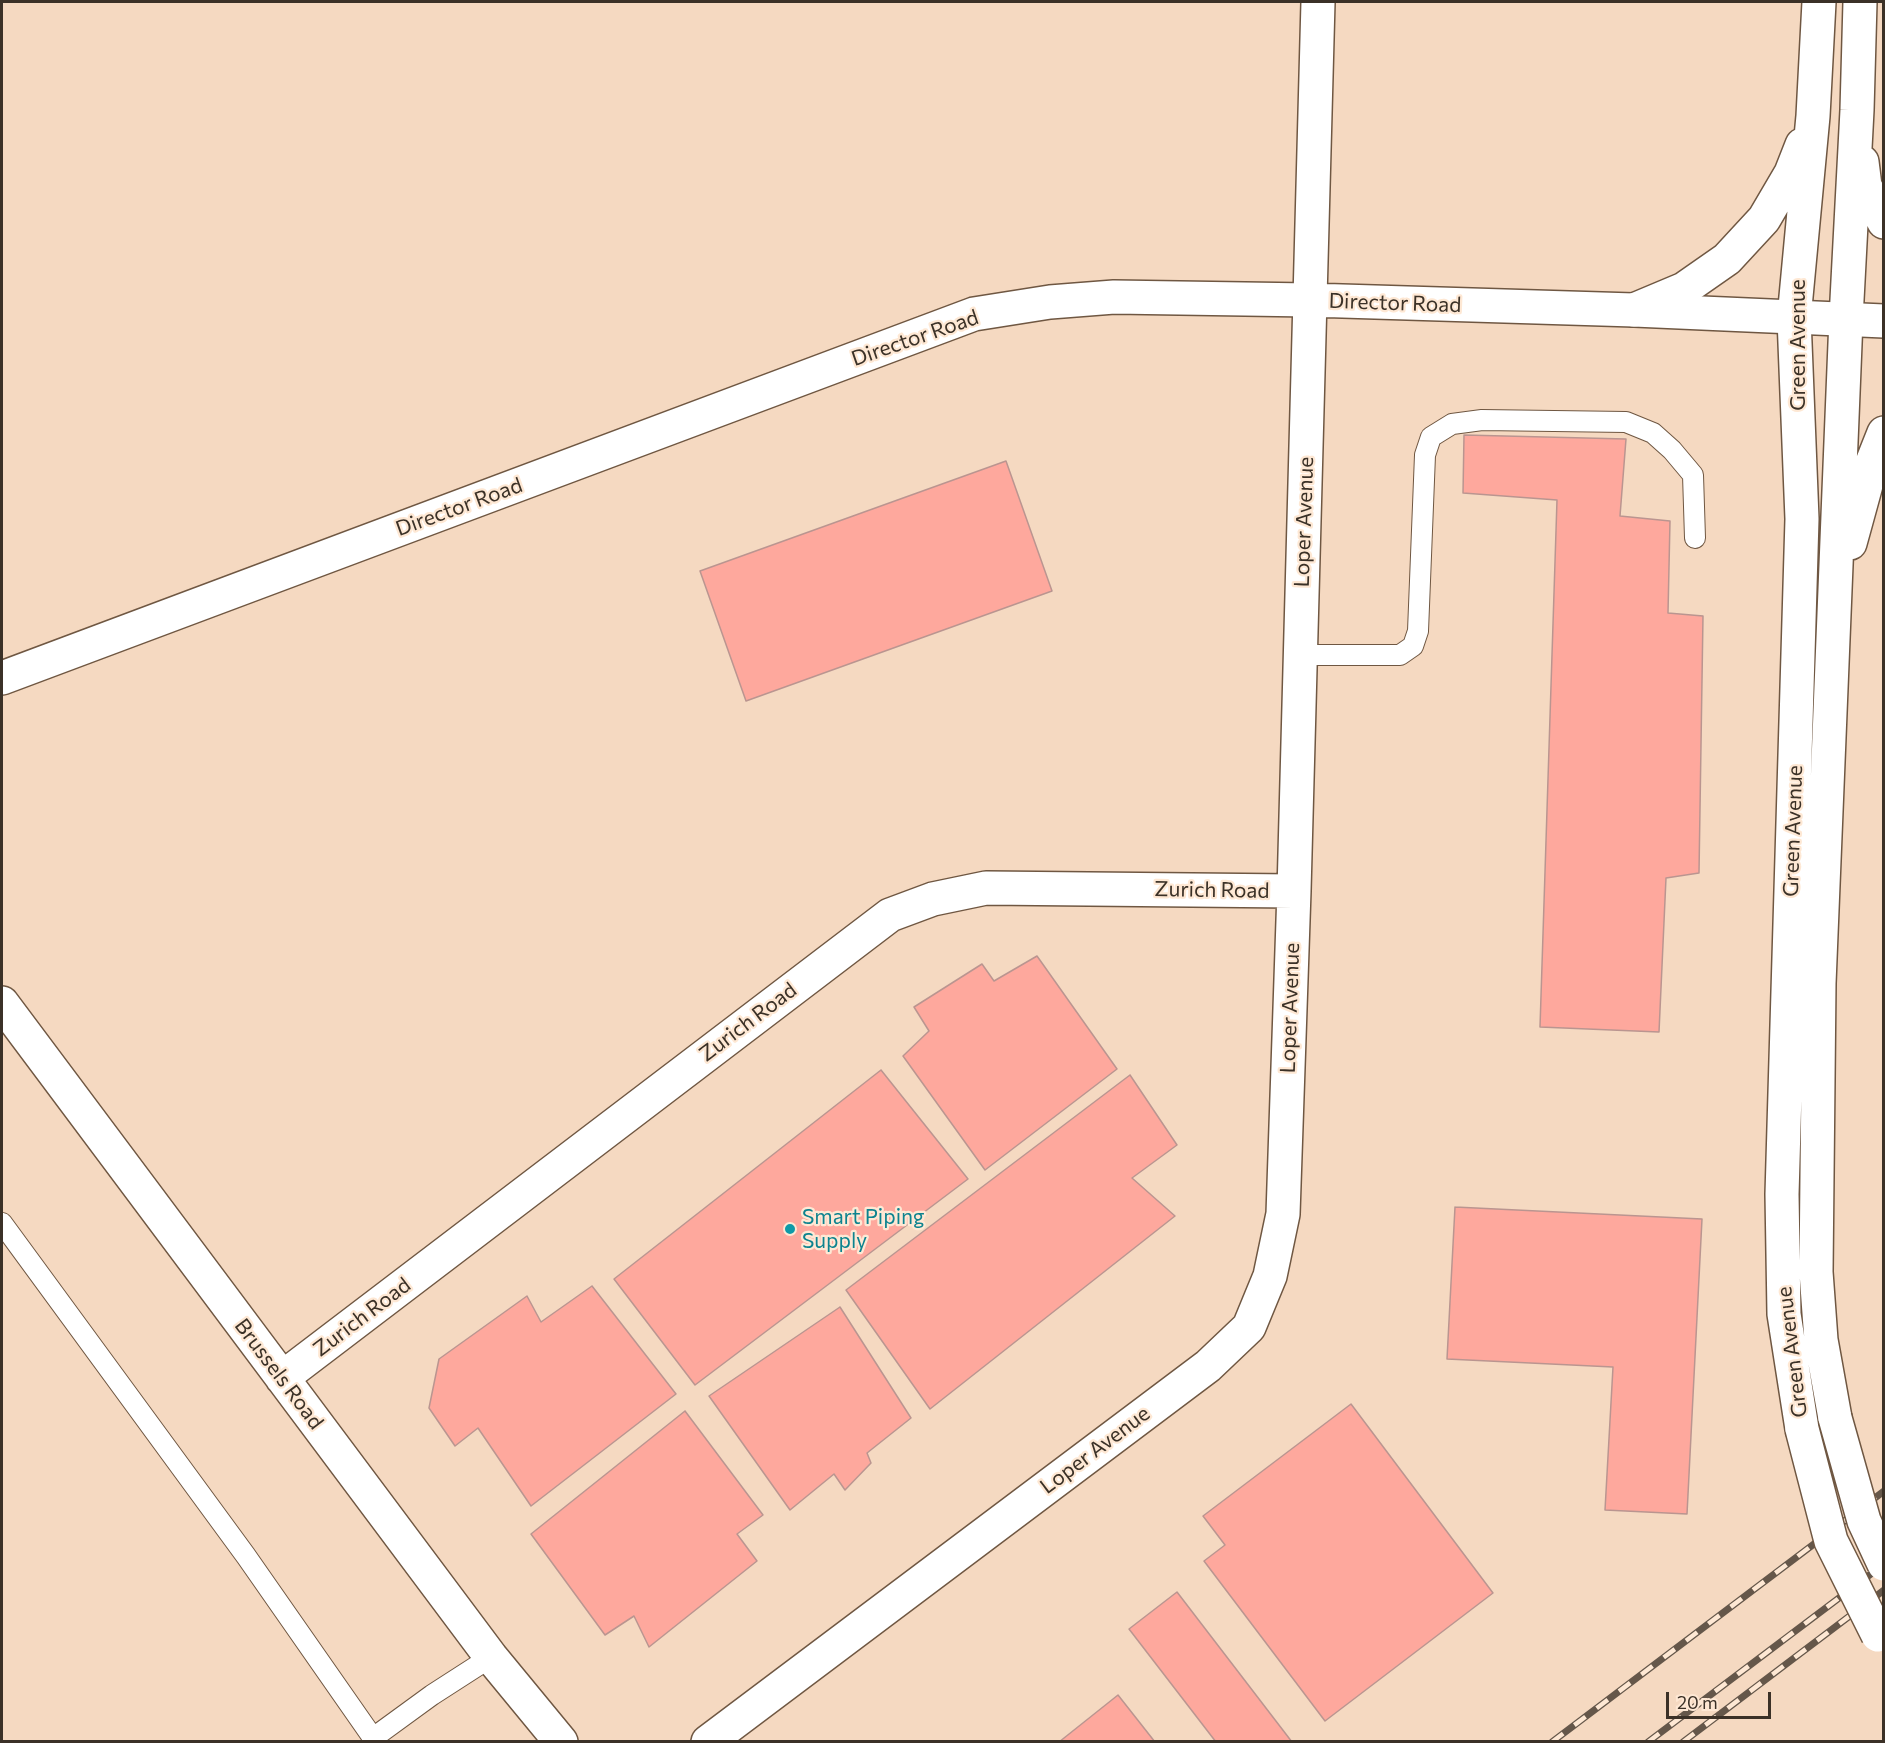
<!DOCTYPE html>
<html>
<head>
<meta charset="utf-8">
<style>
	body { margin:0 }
	#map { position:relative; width:1885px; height:1743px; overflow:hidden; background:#f5d9c1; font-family:Commissioner,sans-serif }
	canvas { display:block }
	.frame { position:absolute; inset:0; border:3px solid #3b3127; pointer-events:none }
	.scale { position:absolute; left:1666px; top:1692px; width:105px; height:27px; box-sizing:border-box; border:3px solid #3b3127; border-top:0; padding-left:8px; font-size:18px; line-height:21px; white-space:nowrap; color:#3b3127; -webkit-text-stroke:4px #fee8d4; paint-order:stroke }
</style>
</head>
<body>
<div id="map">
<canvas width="1885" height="1743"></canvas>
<div class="frame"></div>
<div class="scale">20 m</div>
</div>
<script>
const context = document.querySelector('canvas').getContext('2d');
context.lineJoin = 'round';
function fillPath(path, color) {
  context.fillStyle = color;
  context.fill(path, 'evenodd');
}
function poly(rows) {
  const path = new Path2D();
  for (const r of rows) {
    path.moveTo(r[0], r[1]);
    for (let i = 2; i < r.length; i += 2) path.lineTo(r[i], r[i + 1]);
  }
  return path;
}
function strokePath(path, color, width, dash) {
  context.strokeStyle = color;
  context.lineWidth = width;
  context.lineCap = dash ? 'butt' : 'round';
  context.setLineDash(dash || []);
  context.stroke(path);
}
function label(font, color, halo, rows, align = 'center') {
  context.font = font + ' Commissioner,sans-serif';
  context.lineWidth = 4.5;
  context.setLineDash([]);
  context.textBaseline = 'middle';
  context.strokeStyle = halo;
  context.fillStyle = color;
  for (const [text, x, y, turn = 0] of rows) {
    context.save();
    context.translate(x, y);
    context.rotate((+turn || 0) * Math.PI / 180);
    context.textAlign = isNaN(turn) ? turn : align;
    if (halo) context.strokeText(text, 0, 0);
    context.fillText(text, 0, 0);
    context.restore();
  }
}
const building = poly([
	[1464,435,1626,439,1620,516,1670,521,1668,613,1703,616,1699,873,1666,878,1659,1032,1540,1027,1557,500,1463,493,1464,435],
	[1006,461,1052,591,746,701,700,571,1006,461],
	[1037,956,1117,1069,985,1170,903,1056,929,1031,914,1007,982,964,994,981,1037,956],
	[881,1070,968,1179,695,1385,614,1279,881,1070],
	[1130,1075,1177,1145,1132,1178,1175,1216,930,1409,846,1290,1130,1075],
	[1455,1207,1702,1219,1687,1514,1605,1510,1613,1367,1447,1359,1455,1207],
	[592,1286,676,1394,531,1506,478,1428,455,1446,429,1408,439,1359,527,1296,541,1322,592,1286],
	[840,1307,911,1418,867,1453,871,1463,845,1490,834,1474,790,1510,709,1396,840,1307],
	[1351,1404,1493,1593,1325,1721,1204,1561,1225,1545,1203,1516,1351,1404],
	[685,1411,763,1515,737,1534,757,1561,649,1647,634,1616,605,1635,531,1534,685,1411],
	[1177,1592,1292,1742,1216,1742,1129,1629,1177,1592],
	[1118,1695,1155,1742,1059,1742,1118,1695]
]);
fillPath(building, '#fea89d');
strokePath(building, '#ba9590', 1.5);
const service = poly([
	[1300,655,1400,655,1413,646,1418,631,1425,455,1431,437,1452,424,1482,420,1626,422,1653,433,1672,450,1693,475,1695,538],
	[2,1223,246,1556,373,1738],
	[373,1742,373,1738,432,1695,491,1657]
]);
const minor = poly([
	[2,678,974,314,1050,302,1114,297,1310,300,1634,310,1884,321],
	[2,1003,491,1657,561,1742],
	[282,1378,890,915,933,899,986,888,1294,891],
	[708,1742,1208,1366,1249,1327,1270,1276,1283,1214,1294,891,1318,2]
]);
const secondary = poly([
	[1862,162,1865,186,1884,222],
	[1634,310,1684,289,1727,259,1764,219,1791,173,1802,145],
	[1850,543,1872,463,1884,433],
	[1835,1418,1821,1340,1816,1272,1819,983,1846,319,1857,110,1860,2],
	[1802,1429,1784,1314,1782,1194,1802,519,1794,318,1813,116,1819,2]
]);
strokePath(service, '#6f5742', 22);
strokePath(minor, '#6f5742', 36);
strokePath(secondary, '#6f5742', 36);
strokePath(service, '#fff', 20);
strokePath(minor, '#fff', 33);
strokePath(secondary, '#fff', 33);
const rail = poly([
	[1552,1742,1884,1491],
	[1648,1742,1884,1564],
	[1683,1742,1884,1590]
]);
strokePath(rail, '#65574a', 7);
strokePath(rail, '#fee8d4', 4.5, [14]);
const secondaryBridge = poly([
	[1835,1418,1864,1521,1884,1564],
	[1802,1429,1831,1541,1878,1635]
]);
strokePath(secondaryBridge, '#6f5742', 36, []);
strokePath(secondaryBridge, '#fff', 33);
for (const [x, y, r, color] of [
	[790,1229,6,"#0f9aa8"]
]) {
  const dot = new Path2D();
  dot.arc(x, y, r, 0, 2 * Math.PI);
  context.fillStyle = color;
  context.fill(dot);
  strokePath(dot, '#fee8d4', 2);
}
label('21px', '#3b3127', '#fee8d4', [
	["Director Road",1395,303,2],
	["Director Road",915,338,-19],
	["Green Avenue",1798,345,-90],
	["Director Road",459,507,-20],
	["Loper Avenue",1304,522,-88],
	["Green Avenue",1793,831,-88],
	["Zurich Road",1212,890,1],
	["Loper Avenue",1290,1008,-88],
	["Zurich Road",748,1022,-37],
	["Zurich Road",362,1317,-37],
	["Green Avenue",1792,1352,-97],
	["Brussels Road",279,1374,53],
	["Loper Avenue",1095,1450,-37]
]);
label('21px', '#0d838f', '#fee8d4', [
	["Smart Piping",802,1217],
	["Supply",802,1241]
], 'left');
</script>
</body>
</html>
